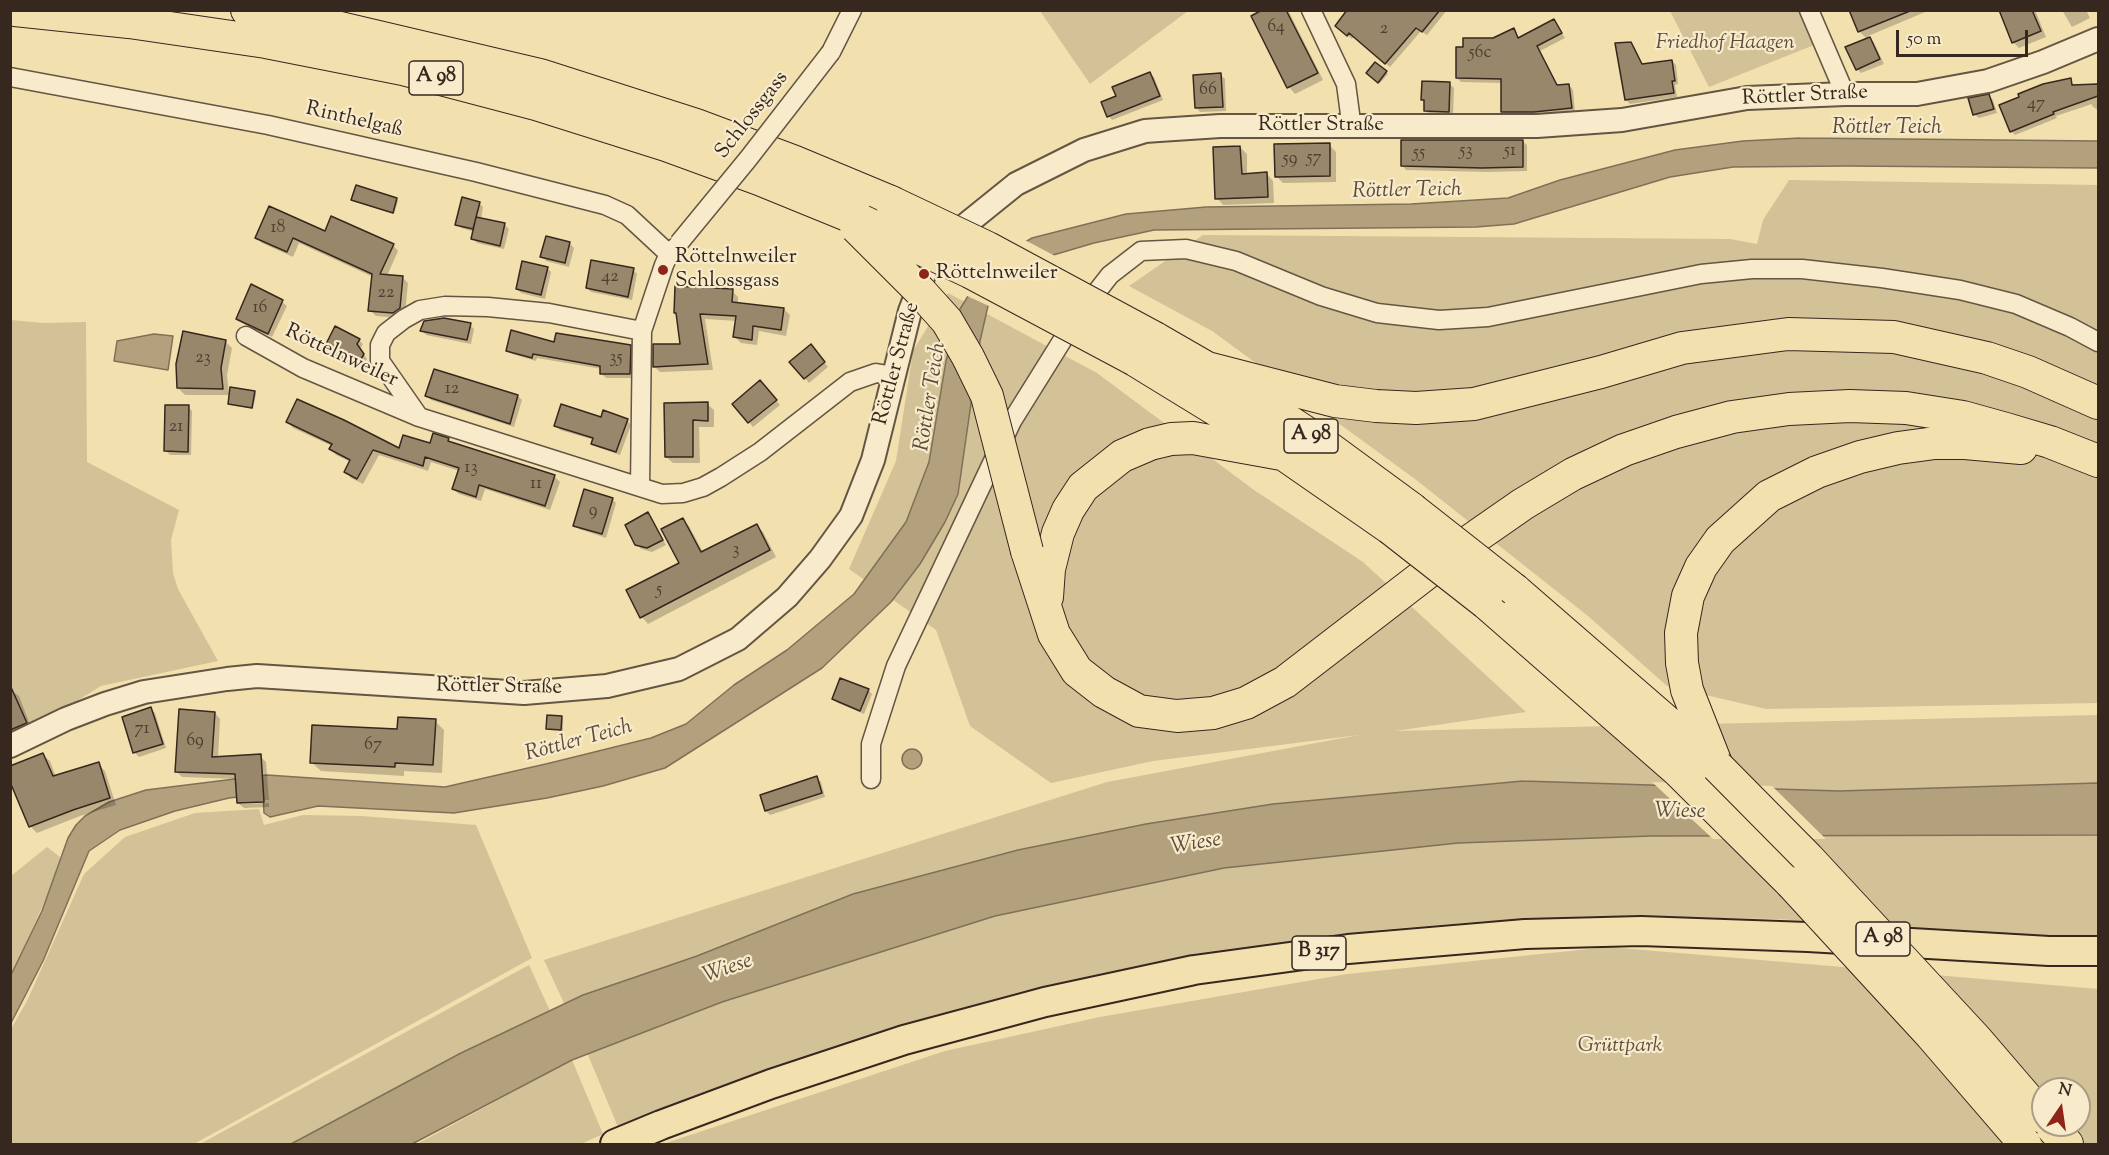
<!DOCTYPE html>
<html>
<head>
<meta charset="utf-8">
<style>
	body { margin:0 }
	#map { position:relative; width:2109px; height:1155px; overflow:hidden; background:#f3e0af; font-family:"Sorts Mill Goudy",serif }
	canvas { display:block }
	.frame { position:absolute; inset:0; border:12px solid #36271f; pointer-events:none }
	.north { position:absolute; left:2031px; top:1077px; width:60px; height:60px; box-sizing:border-box; background:#f7ebcb; border:2px solid #aa9d86; border-radius:50%; rotate:13deg; font-size:16px; font-weight:700; line-height:24px; text-align:center; color:#36271f }
	.north::after { content:''; display:block; margin:auto; width:21px; height:27px; background:#8f2418; clip-path:polygon(50% 0,100% 100%,50% 72%,0 100%) }
	.scale { position:absolute; left:1896px; top:30px; width:132px; height:27px; box-sizing:border-box; border:3px solid #36271f; border-top:0; padding-left:8px; font-size:18px; line-height:21px; white-space:nowrap; color:#36271f; -webkit-text-stroke:4px #f7ebcb; paint-order:stroke }
</style>
</head>
<body>
<div id="map">
<canvas width="2109" height="1155"></canvas>
<div class="frame"></div>
<div class="north">N</div>
<div class="scale">50 m</div>
</div>
<script>
const context = document.querySelector('canvas').getContext('2d');
context.lineJoin = 'round';
function fillPath(path, color) {
  context.fillStyle = color;
  context.fill(path, 'evenodd');
}
function poly(rows) {
  const path = new Path2D();
  for (const r of rows) {
    if (r.length === 3) {
      path.moveTo(r[0] + r[2], r[1]);
      path.arc(r[0], r[1], r[2], 0, 2 * Math.PI);
      continue;
    }
    path.moveTo(r[0], r[1]);
    for (let i = 2; i < r.length; i += 2) path.lineTo(r[i], r[i + 1]);
  }
  return path;
}
function strokePath(path, color, width, dash) {
  context.strokeStyle = color;
  context.lineWidth = width;
  context.lineCap = dash ? 'butt' : 'round';
  context.setLineDash(dash || []);
  context.stroke(path);
}
function label(font, color, halo, rows, align = 'center') {
  context.font = font + ' "Sorts Mill Goudy",serif';
  context.lineWidth = 4.5;
  context.setLineDash([]);
  context.textBaseline = 'middle';
  context.strokeStyle = halo;
  context.fillStyle = color;
  for (const [text, x, y, turn = 0] of rows) {
    context.save();
    context.translate(x, y);
    context.rotate((+turn || 0) * Math.PI / 180);
    context.textAlign = isNaN(turn) ? turn : align;
    if (halo) context.strokeText(text, 0, 0);
    context.fillText(text, 0, 0);
    context.restore();
  }
}
fillPath(poly([
	[1040,11,1188,11,1090,84],
	[1670,11,1799,11,1814,45,1709,87],
	[1789,180,2098,185,2098,703,1766,709,1667,686,1588,616,1415,479,1212,331,1129,286,1203,235,1730,239,1757,244,1763,220],
	[948,293,1097,373,1254,490,1363,562,1526,712,1395,731,2098,715,2098,940,1777,919,1597,916,1488,921,1378,930,1188,958,1023,991,898,1026,764,1071,618,1127,588,1055,544,960,1107,782,1359,735,1153,761,1051,783,970,726,936,630,849,569,896,461,913,351],
	[11,320,43,323,86,322,87,462,179,510,171,540,173,573,178,589,218,661,101,686,11,742],
	[259,809,264,825,303,815,361,816,476,825,532,958,194,1144,11,1144,11,1029,27,1001,84,874,125,837,195,813],
	[47,847,60,857,55,878,11,977,11,876],
	[1609,947,2098,989,2098,1144,663,1144,945,1051,1100,1017,1347,974],
	[2043,1089,2079,1089,2079,1125,2043,1125],
	[529,965,550,1011,342,1116,291,1144,200,1144],
	[572,1060,603,1134,581,1144,417,1144]
]), '#d3c197');
const water = poly([
	[1800,138,2098,141,2098,168,1846,166,1733,167,1670,177,1514,224,1476,227,1154,230,1094,243,1043,258,1019,273,988,306,980,341,958,494,945,522,920,564,891,602,822,668,665,768,603,786,547,798,454,813,318,806,270,817,264,813,263,794,229,798,175,811,120,830,89,851,43,961,11,1023,10,977,42,911,68,838,76,825,85,816,109,802,146,790,267,775,445,787,550,763,651,738,686,724,734,685,787,650,854,594,906,522,929,462,946,361,960,309,988,264,1032,238,1126,214,1206,207,1411,204,1508,198,1560,180,1675,150,1743,141,1800,138],
	[154,334,173,336,168,370,114,361,117,341,154,334],
	[912,759,10],
	[1523,781,1839,791,2098,783,2098,835,1651,836,1458,843,1224,868,995,916,722,1002,572,1060,412,1144,291,1144,461,1053,583,995,697,956,853,894,1018,850,1146,824,1273,804,1523,781]
]);
fillPath(water, '#b3a17e');
strokePath(water, '#817058', 1.5);
fillPath(poly([
	[1023,239,1057,257,1045,261,1021,275,991,307,965,295,986,261],
	[1652,782,1772,786,1826,839,1713,839]
]), '#f3e0af');
fillPath(poly([
	[1265,10,1288,10,1323,80,1295,94,1289,87,1253,17],
	[1397,10,1447,10,1427,35,1421,31,1390,67,1354,36,1352,39,1341,30],
	[1851,10,1930,10,1868,36,1874,43,1884,64,1861,73,1857,69,1867,39,1860,32],
	[2001,10,2035,10,2046,37,2019,48,2013,42],
	[2062,10,2086,10,2090,18,2072,27],
	[1554,21,1565,38,1540,51,1558,87,1569,85,1573,90,1575,112,1539,116,1507,116,1502,112,1502,83,1461,82,1457,78,1465,48,1493,39,1513,30,1520,39],
	[1631,43,1635,48,1643,66,1672,61,1676,65,1678,84,1675,85,1677,97,1630,104,1626,100],
	[1376,64,1388,74,1380,83,1368,73],
	[1150,74,1154,77,1163,100,1112,120,1109,116,1103,103,1118,97],
	[1221,75,1225,79,1226,111,1200,112,1196,107],
	[2070,80,2075,87,2098,85,2098,110,2092,106,2092,104,2056,116,2057,118,2015,135,2011,131],
	[1450,84,1454,88,1453,116,1430,115,1426,111,1426,103,1423,100],
	[1989,96,1993,100,1997,113,1979,118,1974,114],
	[1522,141,1527,145,1527,171,1487,172,1406,170,1402,165],
	[1329,145,1336,152,1336,182,1283,183,1276,176],
	[1240,147,1247,154,1247,175,1267,174,1273,181,1274,203,1223,205,1217,198],
	[397,199,398,201,394,214,353,200],
	[479,203,483,207,481,219,505,225,509,229,504,249,477,243,473,238,475,232,461,228,457,224],
	[325,233,393,245,398,251,387,276,402,277,408,283,405,314,399,318,376,316,370,310,373,277,299,243,293,257,262,243,257,238],
	[570,244,574,248,569,267,546,261,542,256],
	[547,268,551,272,545,299,521,293,517,289],
	[633,270,637,274,632,300,591,292,587,288],
	[252,286,282,302,287,306,272,337,242,323,237,318],
	[732,291,738,297,738,304,784,309,790,315,786,336,759,331,757,345,741,343,735,337,737,321,705,319,713,370,660,372,654,366,682,345,678,314],
	[470,325,474,329,471,344,426,335,422,330],
	[359,340,363,344,360,349,367,359,362,369,329,354,325,349],
	[225,341,232,348,227,375,229,395,185,395,178,388],
	[555,344,630,346,634,350,634,378,606,378,602,374,602,369,537,358,536,361,512,354,507,350],
	[815,351,828,367,809,383,805,378],
	[764,386,780,405,753,427,734,404],
	[255,392,256,394,253,409,230,404],
	[427,396,518,396,522,400,514,427,431,400],
	[666,404,707,404,714,410,714,427,699,427,700,463,673,463,666,457],
	[188,407,192,411,191,455,170,455,166,451],
	[602,418,627,420,631,425,620,455,597,447,593,443,594,440,560,430,556,426],
	[288,422,399,450,431,445,448,440,452,443,554,476,560,482,550,510,485,489,481,501,459,494,453,489,459,471,431,462,428,471,379,455,363,484,351,478,346,472,351,462,336,455,331,449,332,446,293,428],
	[612,499,616,503,606,538,579,529,575,525],
	[648,514,666,545,652,552,641,549,637,544],
	[682,519,689,526,703,552,756,525,763,532,776,557,648,624,642,617,681,564],
	[10,690,19,696,32,730,10,739],
	[868,690,872,694,864,714,838,703,833,699],
	[151,709,155,713,166,748,139,757,135,753,124,718],
	[215,713,220,719,218,759,260,756,266,762,269,800,242,801,242,804,269,803,269,807,244,808,238,803,237,779,182,777,176,771],
	[562,718,563,719,563,731,548,728],
	[435,721,444,730,442,773,404,771,404,776,321,771,311,762,398,731],
	[43,755,50,761,56,777,98,764,105,771,116,805,80,816,37,833,30,826],
	[816,778,821,782,825,797,770,815,766,811]
]), '#0003');
const building = poly([
	[1262,10,1286,10,1318,73,1287,88,1251,16,1262,10],
	[1347,10,1440,10,1422,32,1416,28,1385,64,1349,33,1347,36,1335,26,1347,10],
	[1849,10,1910,10,1910,11,1858,32,1849,10],
	[1999,10,2032,10,2041,31,2012,43,1999,10],
	[1554,19,1562,33,1537,46,1557,85,1569,84,1572,108,1534,112,1501,112,1501,79,1456,78,1456,47,1463,47,1463,38,1493,38,1514,28,1518,38,1554,19],
	[1870,37,1880,59,1856,70,1845,47,1870,37],
	[1631,42,1642,64,1672,60,1675,81,1672,81,1674,93,1625,100,1615,43,1631,42],
	[1375,62,1387,71,1378,83,1366,73,1375,62],
	[1150,72,1160,96,1107,117,1101,102,1116,96,1112,87,1150,72],
	[1221,73,1223,107,1195,108,1193,75,1221,73],
	[2071,78,2072,85,2098,84,2098,96,2053,112,2054,114,2010,132,1999,105,2019,97,2018,94,2043,84,2071,78],
	[1422,81,1450,82,1449,112,1424,111,1424,100,1421,100,1422,81],
	[1989,94,1994,109,1973,115,1968,98,1989,94],
	[1401,140,1523,140,1523,167,1482,168,1401,166,1401,140],
	[1330,143,1330,176,1275,177,1274,144,1330,143],
	[1240,146,1242,174,1267,172,1268,197,1215,199,1213,147,1240,146],
	[356,185,397,198,393,213,351,200,356,185],
	[462,197,480,202,473,229,455,225,462,197],
	[269,206,325,231,331,216,394,244,380,274,403,276,400,308,393,313,368,311,372,274,293,238,287,252,255,238,269,206],
	[476,217,505,223,500,246,471,239,476,217],
	[546,236,570,242,565,263,540,257,546,236],
	[591,260,634,268,628,297,586,288,591,260],
	[522,261,548,267,541,295,516,289,522,261],
	[251,284,283,300,268,334,236,319,251,284],
	[675,286,733,289,732,302,784,308,781,330,753,326,752,340,733,337,736,316,700,314,708,364,653,367,653,344,680,344,676,313,674,313,675,286],
	[444,318,471,323,467,340,420,331,424,321,444,318],
	[335,326,360,339,357,344,364,354,357,366,323,350,335,326],
	[511,330,554,342,556,333,631,345,630,374,600,374,600,366,533,354,532,358,506,351,511,330],
	[183,331,226,340,221,368,223,389,177,388,176,364,183,331],
	[811,344,825,362,804,379,789,362,811,344],
	[434,369,518,395,510,424,425,396,434,369],
	[760,380,777,400,748,423,732,404,760,380],
	[230,387,255,391,252,408,228,404,230,387],
	[297,399,344,420,399,448,403,435,430,443,433,433,449,438,448,441,555,475,545,506,479,485,476,497,452,489,459,468,425,457,423,466,373,450,357,479,344,472,350,460,329,449,332,444,286,422,297,399],
	[708,402,708,421,693,420,693,457,665,457,664,403,708,402],
	[561,404,601,417,603,410,628,419,616,452,591,444,593,438,554,426,561,404],
	[165,405,189,405,188,452,164,451,165,405],
	[584,489,613,498,602,534,573,526,584,489],
	[648,512,663,540,647,548,635,545,625,525,648,512],
	[683,518,701,552,757,524,770,550,640,618,626,590,679,563,661,529,683,518],
	[840,678,869,689,860,711,832,699,840,678],
	[10,685,27,723,10,730,10,685],
	[151,707,163,744,133,753,122,717,151,707],
	[179,709,215,712,212,757,261,754,264,802,237,803,235,774,175,772,179,709],
	[547,715,562,716,561,730,546,729,547,715],
	[398,717,436,719,433,765,395,763,395,767,310,763,312,725,397,729,398,717],
	[43,753,53,776,99,762,110,798,73,810,29,827,10,782,10,766,43,753],
	[817,776,822,793,765,811,760,795,817,776]
]);
fillPath(building, '#98876a');
strokePath(building, '#36271f', 1.5);
const minor = poly([
	[1311,10,1346,84,1350,114,1349,125],
	[1809,10,1845,94],
	[831,52,852,10],
	[10,77,268,125,476,172,605,205,627,215,669,254],
	[246,336,303,368,419,417,662,494,683,493,703,487,721,477,760,452,850,382,876,373,893,376],
	[419,417,380,361,380,345,386,333,404,319,420,310,445,306,488,307,549,313,642,331],
	[640,487,642,331,664,265,669,254,676,247],
	[871,779,871,744,896,666,1012,421,1065,336,1099,289,1110,275,1141,251,1186,249,1236,261,1321,296,1377,313,1439,320,1488,317,1701,274,1752,269,1802,269,1882,278,1960,290,2016,304,2070,327,2098,342]
]);
const tertiary = poly([
	[10,746,66,719,105,704,144,692,227,679,257,676,524,693,607,686,679,669,738,639,787,597,820,559,851,516,873,460,910,311,930,259,954,234,1016,184,1084,150,1145,131,1159,130,1220,126,1537,126,1622,120,1747,98,1845,94,1917,94,1988,81,2043,62,2098,39]
]);
const primary = poly([
	[615,1144,661,1125,771,1084,904,1040,1045,1002,1194,970,1348,949,1525,934,1641,931,1808,937,2049,951,2098,951]
]);
const motorway = poly([
	[15,10,129,22,266,42,403,69,536,104,666,145,759,179,862,221],
	[247,10,332,26,540,75,696,125,795,162,891,202],
	[1155,338,1207,368,1322,443,1412,509],
	[1135,360,1246,428,1390,528],
	[1207,368,1335,401,1376,406,1416,408,1474,404,1601,372,1682,348,1788,334,1894,337,1987,358,2028,372,2098,403],
	[1027,551,1054,634,1077,671,1104,692,1139,711,1177,716,1213,713,1246,703,1285,682,1454,552,1523,504,1573,474,1624,450,1676,432,1732,417,1789,409,1850,406,1906,408,1963,417,2006,429,2050,442,2098,461],
	[1515,590,1711,760],
	[1047,597,1049,569,1058,533,1068,510,1083,487,1122,456,1150,444,1171,439,1193,438,1287,455],
	[1486,603,1677,770,1791,883],
	[1717,766,1687,690,1682,663,1681,633,1688,596,1701,567,1720,540,1769,496,1817,472,1860,457,1898,448,1935,443,1965,443,2021,448],
	[2050,1125,2067,1144]
]);
strokePath(minor, '#655543', 21);
strokePath(tertiary, '#655543', 26);
strokePath(primary, '#36271f', 32);
strokePath(motorway, '#36271f', 34);
strokePath(minor, '#f7ebcb', 18);
strokePath(tertiary, '#f7ebcb', 22);
strokePath(primary, '#f3e0af', 28);
strokePath(motorway, '#f3e0af', 32);
const minorBridge = poly([
	[679,243,748,159,831,52]
]);
const motorwayBridge = poly([
	[891,202,988,248,1155,338],
	[862,221,970,272,1135,360],
	[856,227,920,291,947,321,968,357,987,396,1027,551],
	[1412,509,1515,590],
	[1390,528,1486,603],
	[1717,766,1808,858,1976,1039,2043,1117],
	[1791,883,1931,1035,2025,1144]
]);
strokePath(minorBridge, '#655543', 21, []);
strokePath(motorwayBridge, '#36271f', 34, []);
strokePath(minorBridge, '#f7ebcb', 18);
strokePath(motorwayBridge, '#f3e0af', 32);
for (const [x, y, r, color] of [
	[663,270,6,"#8f2418"],
	[924,274,6,"#8f2418"]
]) {
  const dot = new Path2D();
  dot.arc(x, y, r, 0, 2 * Math.PI);
  context.fillStyle = color;
  context.fill(dot);
  strokePath(dot, '#f7ebcb', 2);
}
label('18px', '#4e3f32', null, [
	["64",1276,28],
	["2",1384,30],
	["56c",1480,54],
	["66",1208,91],
	["47",2036,105],
	["53",1466,152],
	["51",1510,152],
	["55",1419,154],
	["57",1314,159],
	["59",1290,160],
	["18",278,229],
	["42",610,278],
	["22",386,294],
	["16",260,309],
	["23",203,359],
	["35",616,359],
	["12",452,390],
	["21",176,428],
	["13",471,469],
	["11",536,485],
	["9",593,512],
	["3",736,551],
	["5",659,591],
	["71",142,730],
	["69",195,742],
	["67",373,746]
]);
for (const [x, y, w] of [
	[436,78,54],
	[1311,436,54],
	[1883,939,54],
	[1319,953,54]
]) {
  const box = new Path2D();
  box.roundRect(x - w / 2, y - 17, w, 34, 4.5);
  context.fillStyle = '#f7ebcb';
  context.fill(box);
  strokePath(box, '#36271f', 1.5);
}
label('bold 20px', '#36271f', null, [
	["A 98",436,78],
	["A 98",1311,436],
	["A 98",1883,939],
	["B 317",1319,953]
]);
label('italic 21px', '#5d4e3d', '#f7ebcb', [
	["Friedhof Haagen",1725,44],
	["Grüttpark",1620,1047]
]);
label('21px', '#36271f', '#f7ebcb', [
	["Röttler Straße",1805,97,-3],
	["Schlossgass",753,116,-52],
	["Rinthelgaß",354,121,13],
	["Röttler Straße",1321,126],
	["Röttelnweiler",341,357,25],
	["Röttler Straße",898,364,-75],
	["Röttler Straße",499,688,1]
]);
label('21px', '#36271f', '#f7ebcb', [
	["Röttelnweiler",675,258],
	["Schlossgass",675,282],
	["Röttelnweiler",936,274]
], 'left');
label('italic 22px', '#5c4c3c', '#f7ebcb', [
	["Röttler Teich",1887,129],
	["Röttler Teich",1407,192,-1],
	["Röttler Teich",932,397,-81],
	["Röttler Teich",579,742,-15],
	["Wiese",1680,813,1],
	["Wiese",1196,845,-9],
	["Wiese",728,970,-19]
]);
</script>
</body>
</html>
